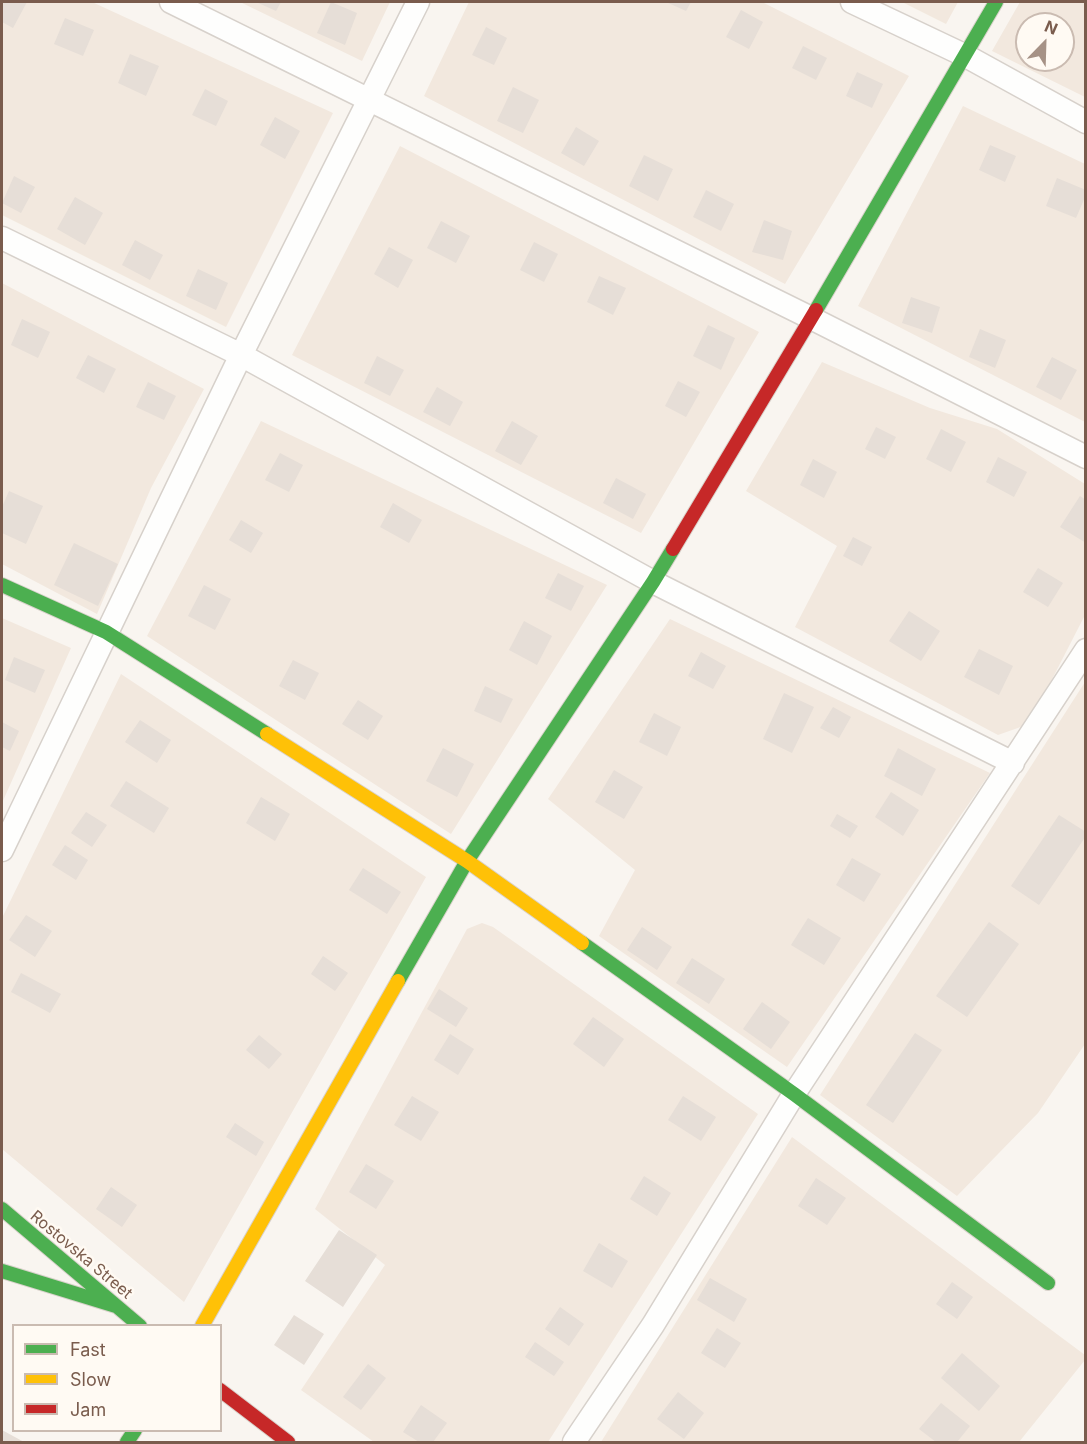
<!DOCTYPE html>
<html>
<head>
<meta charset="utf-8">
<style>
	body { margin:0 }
	#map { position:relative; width:1087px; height:1444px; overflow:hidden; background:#f9f5f0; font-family:Inter,sans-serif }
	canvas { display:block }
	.frame { position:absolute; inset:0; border:3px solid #7a5c4d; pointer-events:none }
	.legend { position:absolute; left:12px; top:1324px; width:210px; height:108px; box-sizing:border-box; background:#fffaf3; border:2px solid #cabbb1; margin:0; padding:8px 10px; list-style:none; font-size:18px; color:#7a5c4d }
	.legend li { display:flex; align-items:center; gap:12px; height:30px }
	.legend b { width:30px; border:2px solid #cabbb1 }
	.north { position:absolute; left:1015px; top:12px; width:60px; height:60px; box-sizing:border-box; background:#fffaf3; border:2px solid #cabbb1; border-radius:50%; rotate:23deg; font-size:16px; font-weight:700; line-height:24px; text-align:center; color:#7a5c4d }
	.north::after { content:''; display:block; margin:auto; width:21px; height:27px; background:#a69286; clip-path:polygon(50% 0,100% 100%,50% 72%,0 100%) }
</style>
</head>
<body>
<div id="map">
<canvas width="1087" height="1444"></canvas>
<div class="frame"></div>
<ul class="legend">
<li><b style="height:8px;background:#4caf50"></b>Fast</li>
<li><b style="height:8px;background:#ffc107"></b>Slow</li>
<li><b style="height:8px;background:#c62828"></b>Jam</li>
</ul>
<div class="north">N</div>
</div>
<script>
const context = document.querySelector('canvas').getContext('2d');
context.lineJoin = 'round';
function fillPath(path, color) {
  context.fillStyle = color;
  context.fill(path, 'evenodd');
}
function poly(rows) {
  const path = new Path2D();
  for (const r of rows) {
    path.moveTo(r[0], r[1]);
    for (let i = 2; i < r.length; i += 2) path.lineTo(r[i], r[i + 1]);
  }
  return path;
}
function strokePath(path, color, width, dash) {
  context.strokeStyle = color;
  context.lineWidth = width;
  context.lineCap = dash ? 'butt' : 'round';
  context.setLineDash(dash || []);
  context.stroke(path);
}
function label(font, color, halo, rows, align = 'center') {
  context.font = font + ' Inter,sans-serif';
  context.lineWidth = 5;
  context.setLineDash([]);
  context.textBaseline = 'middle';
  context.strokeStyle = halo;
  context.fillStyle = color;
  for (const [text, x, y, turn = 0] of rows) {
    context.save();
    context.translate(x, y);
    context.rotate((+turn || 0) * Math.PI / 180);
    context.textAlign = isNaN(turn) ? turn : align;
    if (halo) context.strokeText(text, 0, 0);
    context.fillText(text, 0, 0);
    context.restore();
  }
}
fillPath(poly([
	[2,2,92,2,333,113,226,327,2,215],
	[240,2,390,2,362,61],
	[469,2,762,2,909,76,785,284,424,96],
	[902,2,958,2,946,24],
	[1020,2,1085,2,1085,97,992,51],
	[1027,24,1063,24,1063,60,1027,60],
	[963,106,1085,164,1085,422,858,306],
	[400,146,759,332,641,533,292,355],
	[2,283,204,389,151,488,97,614,2,564],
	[822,362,930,408,997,429,1085,484,1085,615,1029,724,998,735,795,627,837,546,746,491],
	[261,421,607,585,451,834,147,636],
	[2,618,71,648,2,803],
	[670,619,990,773,787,1067,599,936,635,870,548,799],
	[121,674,426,877,184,1302,2,1149,2,918],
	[1085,682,1085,1044,1038,1113,957,1196,820,1095],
	[482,923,493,927,758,1114,548,1442,374,1442,301,1390,385,1265,315,1209,467,929],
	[792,1137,1085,1355,1085,1360,1019,1442,601,1442]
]), '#f2e8de');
fillPath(poly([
	[2,2,27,2,13,28,2,22],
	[256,2,281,2,276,11],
	[331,2,357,13,345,45,317,33],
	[666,2,691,2,686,11],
	[741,10,763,22,749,49,726,37],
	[1028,17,1041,24,1027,24,1027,45,1017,40],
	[65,18,94,30,83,56,54,44],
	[486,27,507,38,494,65,472,55],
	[803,46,827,58,816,80,792,68],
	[130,54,159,66,146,96,118,83],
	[857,72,883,84,872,108,846,96],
	[513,87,539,100,523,133,497,121],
	[205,89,228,101,216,126,192,115],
	[275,117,300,131,285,159,260,145],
	[576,127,599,141,584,166,561,153],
	[990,145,1016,156,1005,182,979,170],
	[644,155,673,169,658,201,629,186],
	[14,176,35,187,21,213,2,203],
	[1057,178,1086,190,1086,195,1076,218,1046,206],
	[706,190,734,204,721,231,693,217],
	[75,197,103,213,85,245,57,229],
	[764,220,792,231,783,260,752,252],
	[441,221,470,236,456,263,427,248],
	[135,240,163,255,150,280,122,265],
	[534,242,558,254,544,282,520,270],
	[389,247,413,260,398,288,374,274],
	[198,269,228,283,216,310,186,296],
	[599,276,626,288,613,315,587,302],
	[911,297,940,307,932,333,902,323],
	[22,319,50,332,38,358,11,345],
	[708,325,735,338,721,370,693,356],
	[980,329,1006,340,995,368,969,357],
	[88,355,116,369,104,393,76,378],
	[377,356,404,370,390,396,364,383],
	[1052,357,1077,370,1061,400,1036,387],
	[678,381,700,392,686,417,665,406],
	[148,382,176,396,164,420,136,407],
	[437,387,463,402,450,426,423,412],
	[512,421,538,436,521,465,495,451],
	[876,427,896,437,885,459,865,449],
	[941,429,966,442,951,472,926,459],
	[280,453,303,465,289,492,265,480],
	[998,457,1027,472,1014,497,986,482],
	[813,459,837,472,824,498,800,485],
	[616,478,646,494,633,519,603,503],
	[9,491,43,506,26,544,2,533,2,507],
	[1080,496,1086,500,1086,543,1060,527],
	[393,503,422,520,409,543,380,527],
	[241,520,263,533,251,553,229,540],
	[853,537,872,547,862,566,843,556],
	[74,543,118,564,98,606,54,585],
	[1038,568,1063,583,1048,607,1023,592],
	[558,573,584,586,571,611,545,598],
	[204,585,231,599,215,630,188,616],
	[909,611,940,631,921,661,889,641],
	[524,621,552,636,537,665,509,650],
	[979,649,1013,666,999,695,964,677],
	[701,652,726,666,713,689,688,676],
	[14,657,45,670,35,693,5,680],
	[293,660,319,673,305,700,279,686],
	[485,686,513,699,501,723,474,711],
	[784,693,814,707,792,753,763,739],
	[358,700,383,716,368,740,342,724],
	[833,707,851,717,839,738,820,728],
	[654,713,681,727,667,756,639,742],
	[140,720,171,740,157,763,125,742],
	[2,722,19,731,10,751,2,747],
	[443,748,474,764,457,797,426,781],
	[898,748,936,769,922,796,884,776],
	[614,770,643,787,624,819,595,802],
	[126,781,169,808,154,833,110,806],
	[891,792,919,810,903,836,875,817],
	[261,797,290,814,275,841,246,823],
	[86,812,107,825,92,847,71,833],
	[837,814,858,826,850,838,830,826],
	[1059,815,1086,832,1086,836,1039,905,1011,886],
	[65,845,88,860,76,880,52,865],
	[852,858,881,874,864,902,836,885],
	[363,868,401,892,387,914,349,890],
	[26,915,52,931,35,957,9,940],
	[808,918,841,938,824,965,791,945],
	[989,922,1019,944,967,1017,936,996],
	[642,927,672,947,657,970,627,950],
	[323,956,348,973,335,991,311,974],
	[692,958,725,979,709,1004,676,983],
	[21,973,61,994,50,1013,11,992],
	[439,989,468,1008,456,1027,427,1009],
	[762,1002,790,1022,771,1049,743,1029],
	[593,1017,624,1039,604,1067,573,1044],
	[915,1033,942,1050,893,1123,866,1105],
	[450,1034,474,1049,458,1075,434,1060],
	[259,1035,282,1054,269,1069,246,1050],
	[412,1096,439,1112,421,1141,394,1125],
	[683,1096,716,1117,701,1141,668,1120],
	[235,1123,264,1142,256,1156,226,1137],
	[366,1164,394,1181,376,1209,349,1192],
	[644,1176,671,1193,657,1216,630,1199],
	[816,1178,846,1198,827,1225,798,1206],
	[111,1187,137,1205,122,1227,96,1209],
	[339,1230,377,1255,343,1307,305,1281],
	[599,1243,628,1261,612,1288,583,1271],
	[710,1278,747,1299,734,1322,697,1300],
	[952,1282,973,1297,957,1319,936,1304],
	[560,1307,584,1324,569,1346,545,1329],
	[294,1315,324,1334,304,1365,274,1345],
	[717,1328,741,1343,725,1368,701,1353],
	[535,1342,564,1362,554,1376,525,1357],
	[962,1353,1000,1386,979,1411,941,1378],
	[368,1364,386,1378,361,1410,343,1397],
	[678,1392,704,1413,684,1439,657,1419],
	[941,1403,970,1426,957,1442,936,1442,919,1429],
	[421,1405,447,1423,433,1442,419,1442,403,1432],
	[2,1430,24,1442,2,1442]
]), '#e6ded7');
const street = poly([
	[171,2,811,318,1086,457],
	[852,2,966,56,1086,122],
	[2,238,241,355,653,582,1013,763],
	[2,850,241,355,418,2],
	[574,1442,653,1325,794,1094,1086,650]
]);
const fast = poly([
	[816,310,996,2],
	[2,585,106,632,267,734],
	[582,943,794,1094,1048,1283],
	[398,981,467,861,653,582,673,549],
	[2,1209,140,1326],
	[2,1271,116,1306],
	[127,1442,135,1430]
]);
const slow = poly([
	[267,734,467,861,582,943],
	[202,1326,398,981]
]);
const jam = poly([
	[673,549,816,310],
	[220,1390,288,1442]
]);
strokePath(street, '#d7d1cb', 25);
strokePath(fast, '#d9d2cb', 16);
strokePath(slow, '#d9d2cb', 16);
strokePath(jam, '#d9d2cb', 16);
strokePath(street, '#fefefd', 22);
strokePath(fast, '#4caf50', 14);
strokePath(slow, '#ffc107', 14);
strokePath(jam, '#c62828', 14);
label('16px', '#7a5c4d', '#fffaf3', [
	["Rostovska Street",81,1255,40]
]);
</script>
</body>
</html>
